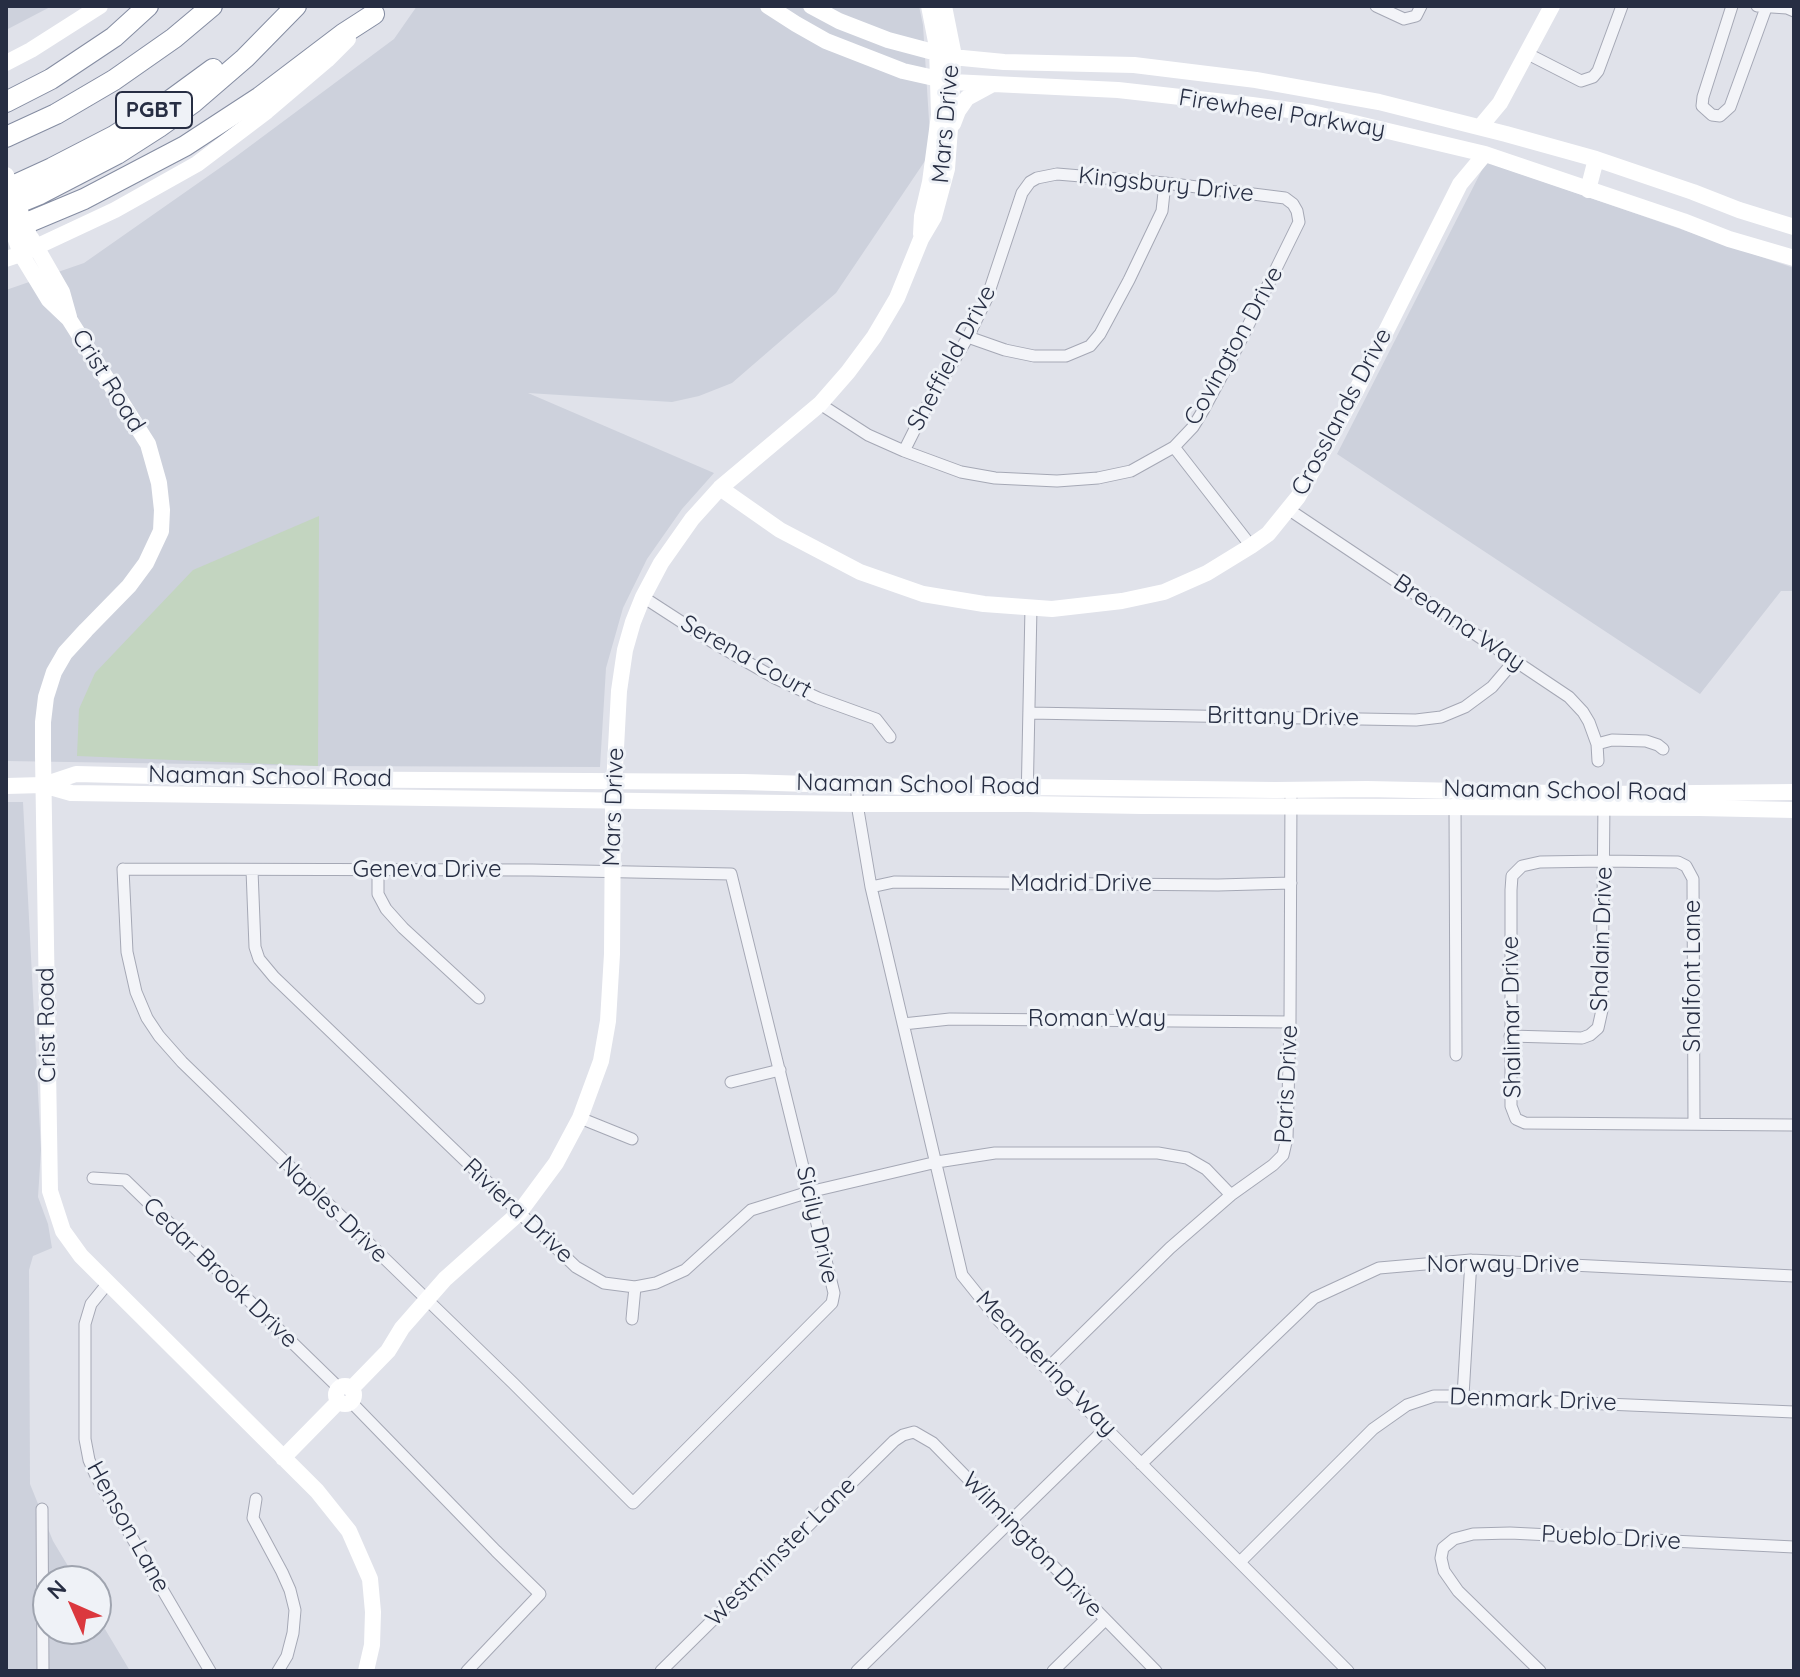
<!DOCTYPE html>
<html>
<head>
<meta charset="utf-8">
<style>
	body { margin:0 }
	#map { position:relative; width:1800px; height:1677px; overflow:hidden; background:#e0e2ea; font-family:Quicksand,sans-serif }
	canvas { display:block }
	.frame { position:absolute; inset:0; border:8px solid #272e43; pointer-events:none }
	.north { position:absolute; left:32px; top:1565px; width:80px; height:80px; box-sizing:border-box; background:#eff2f7; border:2px solid #9fa4af; border-radius:50%; rotate:315deg; font-size:22px; font-weight:700; line-height:32px; text-align:center; color:#272e43 }
	.north::after { content:''; display:block; margin:auto; width:28px; height:36px; background:#db383e; clip-path:polygon(50% 0,100% 100%,50% 72%,0 100%) }
</style>
</head>
<body>
<div id="map">
<canvas width="1800" height="1677"></canvas>
<div class="frame"></div>
<div class="north">N</div>
</div>
<script>
const context = document.querySelector('canvas').getContext('2d');
context.lineJoin = 'round';
function fillPath(path, color) {
  context.fillStyle = color;
  context.fill(path, 'evenodd');
}
function poly(rows) {
  const path = new Path2D();
  for (const r of rows) {
    if (r.length === 3) {
      path.moveTo(r[0] + r[2], r[1]);
      path.arc(r[0], r[1], r[2], 0, 2 * Math.PI);
      continue;
    }
    path.moveTo(r[0], r[1]);
    for (let i = 2; i < r.length; i += 2) path.lineTo(r[i], r[i + 1]);
  }
  return path;
}
function strokePath(path, color, width, dash) {
  context.strokeStyle = color;
  context.lineWidth = width;
  context.lineCap = dash ? 'butt' : 'round';
  context.setLineDash(dash || []);
  context.stroke(path);
}
function label(font, color, halo, rows, align = 'center') {
  context.font = font + ' Quicksand,sans-serif';
  context.lineWidth = 6;
  context.setLineDash([]);
  context.textBaseline = 'middle';
  context.strokeStyle = halo;
  context.fillStyle = color;
  for (const [text, x, y, turn = 0] of rows) {
    context.save();
    context.translate(x, y);
    context.rotate((+turn || 0) * Math.PI / 180);
    context.textAlign = isNaN(turn) ? turn : align;
    if (halo) context.strokeText(text, 0, 0);
    context.fillText(text, 0, 0);
    context.restore();
  }
}
fillPath(poly([
	[6,6,52,6,6,30],
	[417,6,919,6,923,25,931,152,836,293,732,383,699,396,672,402,528,393,714,473,682,509,647,559,623,608,606,668,600,767,318,766,6,761,6,290,84,263,234,158,394,39],
	[1486,162,1794,268,1794,591,1781,591,1700,694,1337,454],
	[6,802,23,802,41,1150,38,1197,48,1224,52,1248,33,1256,29,1270,30,1484,53,1541,77,1581,48,1581,48,1629,96,1629,96,1614,130,1671,6,1671]
]), '#cdd1dc');
fillPath(poly([
	[319,516,318,766,77,756,79,709,95,673,193,570]
]), '#c3d5c0');
const street = poly([
	[1376,6,1404,19,1416,16,1421,6],
	[1732,6,1703,97,1702,106,1712,115,1720,116,1730,107,1766,8],
	[1757,6,1787,8,1794,11],
	[1526,53,1581,81,1593,77,1598,71,1622,6],
	[968,337,1005,350,1034,356,1066,356,1090,346,1100,334,1129,280,1162,211,1165,183],
	[820,404,868,435,904,451,961,472,995,478,1057,481,1098,478,1131,471,1174,447,1193,427,1204,409,1239,344,1299,222,1297,211,1293,204,1285,198,1165,183,1057,174,1037,178,1030,182,1022,193,987,298,968,337,924,411,904,451],
	[1174,447,1251,546],
	[1288,509,1569,697,1583,712,1589,722,1597,744,1598,761],
	[643,597,714,643,775,678,818,698,876,719,890,737],
	[1029,713,1416,720,1441,717,1465,707,1492,687,1515,660],
	[1597,744,1612,740,1646,741,1658,745,1663,749],
	[857,786,857,804,871,887,962,1275,999,1321,1348,1671],
	[1455,803,1456,1055],
	[1027,804,1031,607],
	[123,869,532,870,731,874,834,1293,832,1303,633,1503,513,1383,182,1062,159,1036,147,1018,136,992,127,952,123,869],
	[252,870,255,947,259,959,274,977,576,1267,604,1283,635,1287,656,1283,685,1270,751,1210,809,1192,937,1162,995,1153,1158,1153,1187,1158,1206,1169,1231,1195],
	[378,870,378,894,386,909,403,928,479,998],
	[871,887,894,882,1218,885,1291,883],
	[903,1024,950,1019,1290,1022],
	[1510,1036,1582,1038,1590,1035,1598,1028,1602,1010,1604,800],
	[731,1082,780,1070],
	[580,1118,632,1139],
	[1694,1124,1693,879,1686,866,1678,862,1604,861,1540,862,1522,866,1512,876,1511,890,1511,1106,1516,1119,1525,1123,1794,1125],
	[93,1178,125,1180,339,1388],
	[108,1283,91,1304,85,1324,85,1439,89,1460,97,1478,210,1671],
	[632,1319,635,1287],
	[1047,1369,1170,1248,1231,1195,1273,1165,1283,1155,1287,1138,1290,1022,1291,790],
	[1463,1396,1471,1260],
	[351,1402,496,1551,540,1594,467,1671],
	[1141,1464,1314,1298,1379,1268,1471,1260,1794,1276],
	[256,1499,253,1518,282,1572,290,1590,295,1610,293,1633,287,1656,278,1671],
	[42,1509,43,1671],
	[1240,1562,1373,1429,1407,1405,1434,1396,1463,1396,1489,1399,1794,1412],
	[661,1671,894,1441,903,1435,914,1432,933,1443,1156,1671],
	[857,1671,1106,1428],
	[1053,1671,1105,1620],
	[1540,1671,1458,1591,1444,1571,1441,1558,1443,1548,1454,1539,1473,1534,1510,1533,1794,1547]
]);
const highway = poly([
	[6,102,51,79,114,37,148,6],
	[6,137,56,114,114,80,174,38,212,6],
	[6,189,52,168,114,136,172,99,213,69],
	[6,208,40,194,117,154,159,127,194,102,245,58,296,6],
	[10,230,84,199,185,146,260,97,343,34,374,14]
]);
strokePath(street, '#a5a8b5', 13);
strokePath(highway, '#858da2', 22);
strokePath(street, '#f3f4f8', 11);
strokePath(poly([
	[768,6,796,24,826,41,903,71,952,82,1118,90,1252,105,1312,113,1485,154,1683,221,1729,239,1794,258],
	[811,6,839,21,888,40,952,57,1004,62,1134,65,1256,80,1379,102,1506,134,1596,159,1693,192,1739,210,1794,227],
	[6,63,31,50,100,6],
	[953,124,958,111,967,98,991,85],
	[1480,127,1500,103,1552,6],
	[1588,190,1596,159],
	[921,234,922,216,930,182,939,115,937,47,929,6],
	[15,237,21,254,49,300,69,319,148,444,159,483,162,510,161,531,146,563,129,586,86,630,65,653,54,672,46,697,43,722,43,756,50,1191,63,1231,81,1256,317,1491,349,1531,370,1579,373,1612,372,1645,366,1671],
	[31,238,62,292,69,317],
	[6,259,21,254,115,210,197,164,267,111,327,60,348,39],
	[720,488,780,530,860,572,923,594,984,604,1052,609,1122,601,1164,592,1207,573,1251,546,1268,534,1298,497,1356,391,1460,184,1485,154],
	[43,785,76,774,275,779,743,782,942,788,1028,787,1275,790,1367,789,1603,794,1794,792],
	[6,786,43,785,71,793,857,804,1027,804,1142,806,1699,808,1794,810],
	[345,1395,9],
	[351,1389,388,1351,402,1328,445,1279,519,1213,556,1163,580,1118,601,1061,608,1021,612,954,613,805,619,691,625,650,633,622,643,597,661,563,692,519,720,488,820,404,848,372,874,337,897,298,921,239,934,217,947,169,951,115,953,51,944,6],
	[283,1458,338,1402]
]), '#fff', 16);
strokePath(highway, '#fff', 20);
strokePath(poly([
	[6,175,28,232],
	[6,216,15,237]
]), '#fff', 16);
for (const [x, y, w] of [
	[154,110,76]
]) {
  const box = new Path2D();
  box.roundRect(x - w / 2, y - 18, w, 36, 6);
  context.fillStyle = '#eff2f7';
  context.fill(box);
  strokePath(box, '#272e43', 2);
}
label('bold 22px', '#272e43', null, [
	["PGBT",154,110]
]);
label('24px', '#272e43', '#eff2f7', [
	["Firewheel Parkway",1282,114,9],
	["Mars Drive",946,124,-85],
	["Kingsbury Drive",1166,185,6],
	["Covington Drive",1234,346,-61],
	["Sheffield Drive",952,358,-62],
	["Crist Road",108,381,58],
	["Crosslands Drive",1342,412,-62],
	["Breanna Way",1459,623,34],
	["Serena Court",746,657,29],
	["Brittany Drive",1283,717,1],
	["Naaman School Road",270,777,1],
	["Naaman School Road",918,785,1],
	["Naaman School Road",1565,791,1],
	["Mars Drive",614,807,-88],
	["Geneva Drive",427,870],
	["Madrid Drive",1081,884],
	["Shalain Drive",1602,939,-88],
	["Shalfont Lane",1693,976,-90],
	["Shalimar Drive",1512,1017,-91],
	["Roman Way",1097,1019],
	["Crist Road",47,1025,-91],
	["Paris Drive",1287,1084,-87],
	["Naples Drive",333,1210,44],
	["Riviera Drive",518,1211,43],
	["Sicily Drive",817,1225,77],
	["Norway Drive",1503,1265],
	["Cedar Brook Drive",220,1273,44],
	["Meandering Way",1046,1364,46],
	["Denmark Drive",1533,1400,2],
	["Henson Lane",128,1527,61],
	["Pueblo Drive",1611,1538,3],
	["Wilmington Drive",1032,1545,46],
	["Westminster Lane",781,1552,-45]
]);
</script>
</body>
</html>
